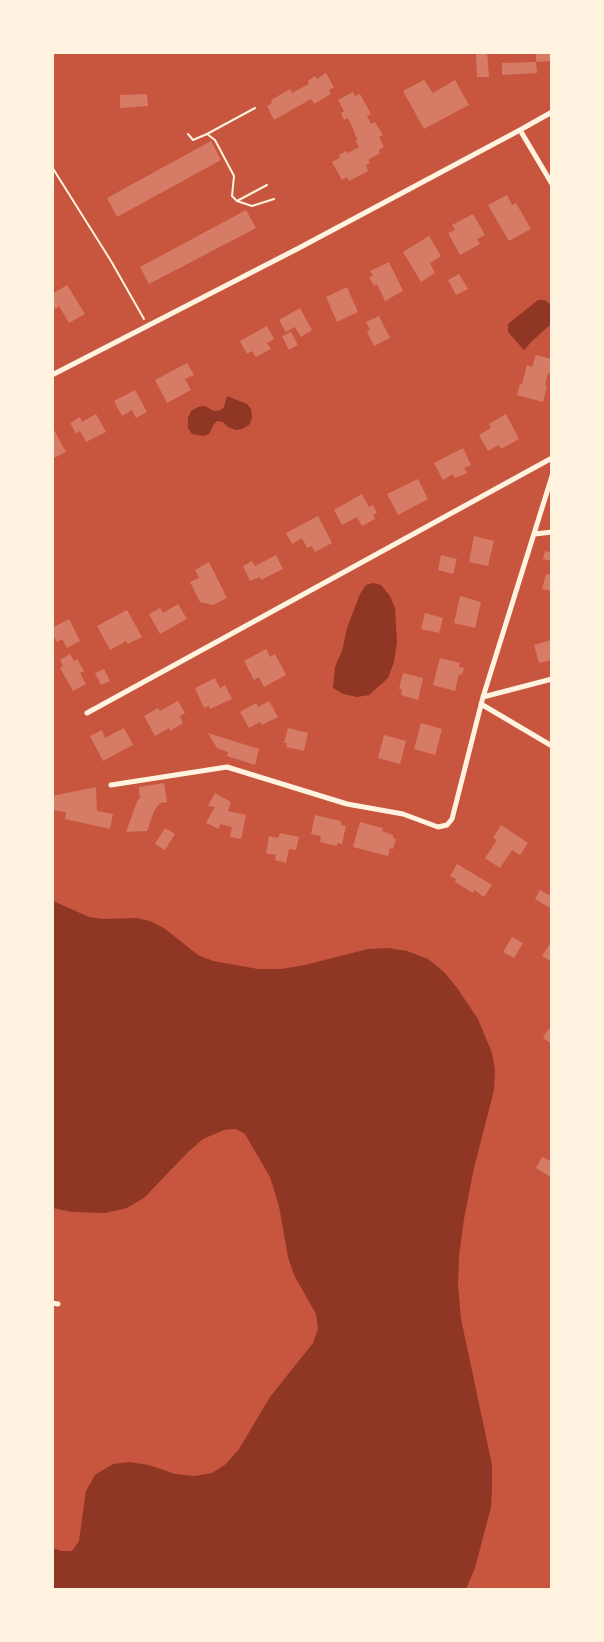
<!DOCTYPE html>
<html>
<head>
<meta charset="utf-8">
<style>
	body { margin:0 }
	#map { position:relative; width:604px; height:1642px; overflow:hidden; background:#c8553d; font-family:"PT Serif",serif }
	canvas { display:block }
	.frame { position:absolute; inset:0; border:54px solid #fff3e0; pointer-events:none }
</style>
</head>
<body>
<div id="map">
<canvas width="604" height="1642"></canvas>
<div class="frame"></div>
</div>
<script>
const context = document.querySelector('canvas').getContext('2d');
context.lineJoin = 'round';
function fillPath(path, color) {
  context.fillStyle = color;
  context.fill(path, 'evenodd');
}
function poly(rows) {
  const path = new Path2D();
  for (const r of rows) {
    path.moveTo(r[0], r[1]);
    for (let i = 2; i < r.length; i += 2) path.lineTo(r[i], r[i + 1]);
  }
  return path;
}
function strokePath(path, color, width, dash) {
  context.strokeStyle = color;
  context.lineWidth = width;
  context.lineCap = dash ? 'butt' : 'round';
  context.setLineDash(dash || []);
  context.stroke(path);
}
fillPath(poly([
	[538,300,545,300,551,305,551,324,531,342,524,350,508,332,508,324],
	[227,396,247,404,251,409,252,418,249,425,242,429,236,430,228,427,223,422,217,421,214,424,209,434,203,436,192,434,188,428,188,418,191,411,198,407,205,406,214,411,221,410,224,407],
	[373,583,381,585,390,596,395,608,397,643,394,662,388,678,369,695,357,697,343,694,333,688,335,667,342,651,347,628,360,594,366,585],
	[53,901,89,917,103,919,136,918,150,921,164,928,198,955,213,961,258,969,281,969,305,965,368,949,388,948,407,951,428,959,444,972,457,988,478,1019,492,1053,495,1071,494,1090,474,1168,464,1219,459,1256,458,1286,461,1319,492,1465,492,1489,491,1507,475,1568,466,1589,53,1589,53,1548,61,1551,72,1551,79,1541,86,1491,95,1475,113,1464,129,1462,149,1465,175,1474,195,1476,212,1473,226,1464,239,1449,270,1397,313,1343,318,1329,316,1314,294,1275,288,1257,279,1206,270,1177,245,1134,236,1129,224,1130,203,1139,188,1152,145,1197,127,1208,105,1213,72,1212,53,1208]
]), '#8f3625');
fillPath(poly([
	[476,52,487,52,489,77,477,77],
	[536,52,552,52,552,61,536,62],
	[536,62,537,73,502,75,502,63],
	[326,73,334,87,329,90,331,94,314,104,311,99,274,120,267,106,272,103,271,100,290,89,292,93,309,84,308,81,315,76,317,79],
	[424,80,433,93,455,80,469,105,424,129,403,91],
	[353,92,355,96,360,94,371,114,367,116,371,124,375,122,383,135,379,137,384,147,379,150,380,153,368,160,370,163,366,165,368,171,349,181,347,177,342,180,332,162,340,158,339,155,346,151,348,153,359,147,355,141,358,140,354,133,355,133,348,118,344,120,341,113,344,111,338,100],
	[147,94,148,106,120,108,120,95],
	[211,141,221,160,117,217,107,198],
	[507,195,512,205,516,203,531,229,509,241,488,205],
	[246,210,256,228,149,284,140,267],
	[473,214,485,235,477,239,480,244,460,255,448,233,455,230,452,225],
	[429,236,441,256,430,263,435,273,421,282,403,252],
	[389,262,403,291,385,301,377,284,374,286,369,277,373,276,370,271],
	[459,274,468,289,456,295,448,280],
	[67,285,85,314,69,323,59,306,55,309,52,305,52,294],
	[347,287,358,312,337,322,326,297],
	[300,308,312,330,301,337,295,327,286,332,279,320],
	[379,316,390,338,374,346,367,332,370,330,366,322],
	[267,326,274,339,267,343,271,349,256,357,252,351,247,354,240,341],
	[291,332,298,345,289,350,282,336],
	[536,355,552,359,552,369,550,374,548,373,545,385,547,386,543,402,517,395,520,384,522,384,527,365,532,367],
	[187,363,194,375,185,379,191,390,167,403,155,380],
	[135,390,147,412,136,418,132,410,122,416,114,401],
	[96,414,106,432,86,442,80,431,76,434,70,423,80,417,82,422],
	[506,414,519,439,501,449,499,445,488,451,479,435,491,428,489,424],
	[54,430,66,452,52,459,52,431],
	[463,448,471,465,464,468,467,473,455,478,453,474,443,480,434,463],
	[418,479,428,499,398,515,387,494],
	[362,494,369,507,373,505,377,513,373,515,375,519,362,526,357,517,342,525,334,510],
	[318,516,332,543,315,552,312,546,307,548,302,538,292,544,286,533],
	[474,536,494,541,488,566,469,562],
	[545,551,552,553,552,561,543,559],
	[276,555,283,569,261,580,260,577,250,581,243,566,252,561,255,566],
	[441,555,457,559,453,574,438,570],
	[209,562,227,598,213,605,200,602,190,582,199,578,195,570],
	[546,574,552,575,552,591,542,589],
	[460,596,481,602,475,628,454,623],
	[178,604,187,619,160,634,149,614,160,608,163,613],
	[127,610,142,637,128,644,126,641,110,650,97,626],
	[425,613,443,618,439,633,421,629],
	[69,619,80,641,67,648,62,639,57,642,52,633,52,628],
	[552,640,552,660,539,663,534,645],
	[266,649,270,657,275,654,286,675,264,687,259,677,254,680,244,661],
	[70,654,74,661,77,659,84,671,80,673,86,684,73,691,60,668,63,666,60,660],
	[440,658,460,663,459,667,464,668,462,675,459,674,455,691,433,685],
	[104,669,110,681,101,685,95,673],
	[403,673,423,678,418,700,401,695,402,689,399,689],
	[215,678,220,688,225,685,232,699,210,709,209,706,204,708,195,688],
	[178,701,185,713,180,716,183,723,170,731,169,728,155,736,144,716,158,708,160,711],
	[269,701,278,717,262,725,260,722,249,728,240,712,256,703,258,707],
	[421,723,442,729,435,755,414,749],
	[124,728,133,745,103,761,90,736,102,730,105,738],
	[288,728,308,733,304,751,286,747,287,743,284,743],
	[208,733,259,749,255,765,227,756,228,752,217,748],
	[384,735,406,741,400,764,378,758],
	[164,783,167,802,160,803,154,811,147,831,126,832,138,799,140,799,139,787],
	[96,787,97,811,113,814,110,829,65,819,66,812,52,810,52,796],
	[215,793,231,802,228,811,246,815,241,839,230,837,232,827,220,824,219,829,206,823,215,807,208,806],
	[315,815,341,821,341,825,346,826,342,844,337,843,337,846,320,842,321,836,311,834],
	[360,822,383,828,382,831,393,835,393,838,396,839,393,849,390,848,388,856,353,847],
	[501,825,528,843,520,855,512,850,500,868,485,858,497,840,493,838],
	[165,828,175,834,165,850,155,844],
	[280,833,299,837,296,850,289,849,286,863,275,860,276,855,266,853,269,836,278,838],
	[457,864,492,885,484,897,474,890,473,893,455,882,456,879,450,876],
	[540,890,549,895,552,891,550,908,535,899],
	[512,937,523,943,514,958,503,952],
	[552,941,552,962,542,956],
	[548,1029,552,1031,552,1044,543,1038],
	[542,1157,552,1162,552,1178,536,1168]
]), '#d67c66');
strokePath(poly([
	[188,134,193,140,207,134,215,140,234,176,232,196,237,201,267,185],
	[207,134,255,108],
	[52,167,111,261,144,319],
	[237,201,252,206,274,199]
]), '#fff3e0', 2);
strokePath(poly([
	[520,130,552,184],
	[52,375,299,248,520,130,552,112],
	[535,534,552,532],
	[483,697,552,679],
	[481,704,552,746],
	[87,713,552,458],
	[111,785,227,767,347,804,403,814,438,827,447,825,452,819,483,697,552,476],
	[52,1303,58,1304]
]), '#fff3e0', 5);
</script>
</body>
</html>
